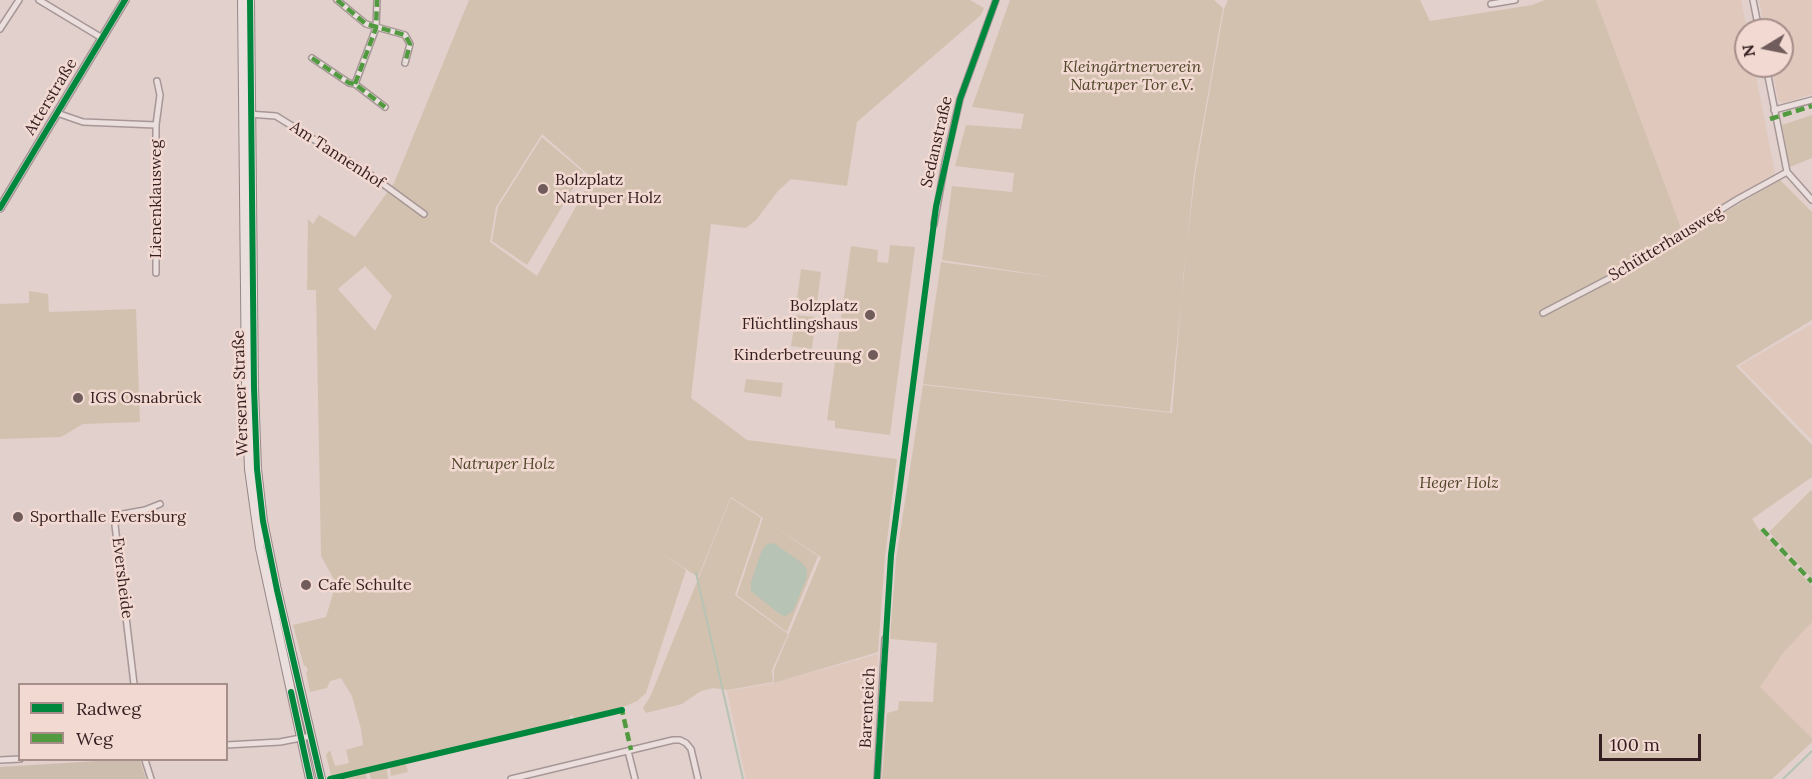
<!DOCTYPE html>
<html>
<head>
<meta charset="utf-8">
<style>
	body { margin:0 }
	#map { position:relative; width:1812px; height:779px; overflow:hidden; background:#e1d0cc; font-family:Lora,serif }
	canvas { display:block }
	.legend { position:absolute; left:18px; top:683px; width:210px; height:78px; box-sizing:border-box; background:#f2d9d2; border:2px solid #a68e8a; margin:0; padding:8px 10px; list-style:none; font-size:18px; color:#341e1f }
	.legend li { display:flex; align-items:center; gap:12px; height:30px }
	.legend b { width:30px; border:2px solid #a68e8a }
	.north { position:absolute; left:1734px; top:18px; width:60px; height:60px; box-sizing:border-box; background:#f2d9d2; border:2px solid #a68e8a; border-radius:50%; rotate:260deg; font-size:16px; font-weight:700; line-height:24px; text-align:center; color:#341e1f }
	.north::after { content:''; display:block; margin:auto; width:21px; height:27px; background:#715c5c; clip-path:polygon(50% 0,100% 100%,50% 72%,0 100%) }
	.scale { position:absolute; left:1599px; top:734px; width:102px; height:27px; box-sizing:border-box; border:3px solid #341e1f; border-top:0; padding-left:8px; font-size:18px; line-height:21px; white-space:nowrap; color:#341e1f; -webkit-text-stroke:4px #f2d9d2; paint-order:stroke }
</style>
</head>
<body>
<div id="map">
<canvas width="1812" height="779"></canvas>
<ul class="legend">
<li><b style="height:8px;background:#00873e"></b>Radweg</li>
<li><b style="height:8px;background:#519a3f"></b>Weg</li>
</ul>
<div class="north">N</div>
<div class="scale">100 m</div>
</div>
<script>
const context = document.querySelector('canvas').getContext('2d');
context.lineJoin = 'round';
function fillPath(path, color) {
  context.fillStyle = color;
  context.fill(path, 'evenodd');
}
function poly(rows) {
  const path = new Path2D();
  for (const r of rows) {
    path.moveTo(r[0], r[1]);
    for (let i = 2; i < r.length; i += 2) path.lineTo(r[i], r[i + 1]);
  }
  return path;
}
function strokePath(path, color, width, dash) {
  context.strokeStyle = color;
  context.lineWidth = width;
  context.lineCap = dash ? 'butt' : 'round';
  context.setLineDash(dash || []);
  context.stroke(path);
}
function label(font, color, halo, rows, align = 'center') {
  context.font = font + ' Lora,serif';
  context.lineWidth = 5;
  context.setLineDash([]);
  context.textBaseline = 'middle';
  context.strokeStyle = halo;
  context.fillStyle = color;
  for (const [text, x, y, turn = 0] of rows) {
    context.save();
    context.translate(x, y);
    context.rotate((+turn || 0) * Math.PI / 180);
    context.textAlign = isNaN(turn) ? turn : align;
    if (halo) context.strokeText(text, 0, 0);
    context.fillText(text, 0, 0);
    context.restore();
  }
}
fillPath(poly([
	[1596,0,1741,0,1747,30,1746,66,1754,66,1775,173,1682,231],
	[1759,0,1812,0,1812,94,1783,103,1778,100,1772,66,1782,66,1782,30,1765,30],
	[1812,324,1812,440,1739,366],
	[1812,622,1812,738,1759,687,1783,653],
	[878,654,873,779,746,779,727,691,774,683]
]), '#e0c8bd');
fillPath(poly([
	[469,0,970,0,984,8,981,15,857,122,847,186,791,179,778,191,756,220,746,228,711,224,691,398,747,440,897,459,885,557,878,652,774,683,774,670,821,557,769,523,818,556,787,632,737,595,763,518,731,497,698,577,663,554,686,570,646,693,637,701,621,708,576,719,571,715,564,727,406,764,408,772,391,776,390,768,387,769,388,779,371,779,369,773,366,774,367,779,332,779,326,755,330,750,335,766,349,763,346,750,363,745,361,729,352,696,341,678,330,681,327,688,310,692,306,672,308,671,306,666,304,666,293,625,326,617,336,583,321,556,316,290,307,290,308,219,313,224,319,215,355,237,394,183],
	[542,134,592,178,537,276,490,242,496,207],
	[365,266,392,296,375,331,338,289],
	[1010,0,1214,0,1223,8,1194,174,1170,412,923,384,941,262,1059,278,942,260,952,186,1012,192,1014,173,955,166,966,125,1021,129,1024,114,972,107],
	[1228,0,1420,0,1430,21,1532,5,1545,0,1596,0,1684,236,1780,180,1812,212,1812,320,1736,366,1812,445,1812,477,1752,519,1760,531,1812,586,1812,622,1783,653,1760,687,1812,738,1812,742,1772,779,882,779,887,713,898,710,899,701,933,702,937,643,890,639,896,559,923,385,1172,413,1183,279,1195,175,1224,9],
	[1812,115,1812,158,1790,167,1782,125],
	[542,137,583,172,527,265,492,241,498,207],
	[890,245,915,247,890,435,835,428,835,421,827,420,851,246,878,250,877,262,888,263],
	[801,269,821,272,817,303,797,300],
	[29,291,48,294,49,312,136,309,140,422,83,424,61,437,0,439,0,304,29,303],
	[796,315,816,317,812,349,791,346],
	[746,379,783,383,781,397,744,392],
	[1811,490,1812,491,1812,578,1769,532],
	[731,498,761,518,735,595,788,634,772,670,773,682,727,690,713,688,701,691,682,704,646,713,643,708,651,695]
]), '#d3c1af');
fillPath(poly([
	[114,760,140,760,146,779,0,779,0,767]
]), '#cdbdaf');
fillPath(poly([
	[770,543,775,544,802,563,807,570,807,577,793,611,785,616,781,615,751,591,751,582,762,550,766,545]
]), '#b7c3b4');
strokePath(poly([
	[696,573,743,779],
	[1783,779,1812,751]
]), '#b7c3b4', 2);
const minor = poly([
	[39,0,102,38],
	[337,0,366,24,405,35,410,44,405,63],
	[1753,0,1759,30],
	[1491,4,1515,0],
	[0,29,19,0],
	[312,58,349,83,355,84,385,107],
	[1766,66,1787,172,1812,200],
	[355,84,376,28,377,0],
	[1774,110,1812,100],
	[57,113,83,122,156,125,160,95,157,81],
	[248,114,276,116,368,173,424,214],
	[934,224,945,163,960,99,996,0],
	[156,273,156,125],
	[1543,313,1610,278,1738,199,1787,172],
	[134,684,115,525,117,520,123,514,145,510,160,504],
	[226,745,280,742,311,736],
	[628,751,635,779],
	[0,760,20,759],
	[145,760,151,779],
	[511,779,673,740,680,740,686,743,691,749,698,779],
	[877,779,885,639]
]);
const tertiary = poly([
	[0,208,125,0]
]);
const secondary = poly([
	[242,0,246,385,249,469,260,548,310,779],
	[250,0,254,388,257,469,263,521,277,590,321,779]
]);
strokePath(minor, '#a69796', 8);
strokePath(tertiary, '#a69796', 10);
strokePath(secondary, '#968785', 10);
strokePath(minor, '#eadfdd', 5);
strokePath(tertiary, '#eadfdd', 7);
strokePath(secondary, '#eadfdd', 8);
strokePath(poly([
	[337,0,366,24,405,35,410,44,405,63],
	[312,58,349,83,355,84,385,107],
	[355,84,376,28,377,0],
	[1770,119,1812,106],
	[1762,529,1812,582],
	[618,711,622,710,631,750]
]), '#519a3f', 4.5, [9, 4.5]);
strokePath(poly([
	[250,0,254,388,257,469,263,521,277,590,321,779],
	[0,208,125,0],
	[291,692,310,779],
	[330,779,622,710],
	[877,779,891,555,936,207,960,99,996,0]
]), '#00873e', 6);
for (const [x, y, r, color] of [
	[543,189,6,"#715c5c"],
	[870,315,6,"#715c5c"],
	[873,355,6,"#715c5c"],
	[78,398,6,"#715c5c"],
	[18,517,6,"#715c5c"],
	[306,585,6,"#715c5c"]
]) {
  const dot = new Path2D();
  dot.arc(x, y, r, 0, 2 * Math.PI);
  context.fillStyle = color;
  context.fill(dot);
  strokePath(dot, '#f2d9d2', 2);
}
label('italic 16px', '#4e4427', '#f2d9d2', [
	["Kleingärtnerverein",1132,67],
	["Natruper Tor e.V.",1132,85],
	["Natruper Holz",503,464],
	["Heger Holz",1459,483]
]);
label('16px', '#341e1f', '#f2d9d2', [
	["Atterstraße",51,97,-59],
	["Sedanstraße",937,142,-77],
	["Am Tannenhof",337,155,33],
	["Lienenklausweg",156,199,-90],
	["Schütterhausweg",1666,244,-31],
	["Wersener Straße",241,393,-92],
	["Eversheide",122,578,83],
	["Barenteich",868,708,-87]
]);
label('16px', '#341e1f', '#f2d9d2', [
	["Bolzplatz",555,180],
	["Natruper Holz",555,198],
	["Bolzplatz",858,306,"right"],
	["Flüchtlingshaus",858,324,"right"],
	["Kinderbetreuung",861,355,"right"],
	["IGS Osnabrück",90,398],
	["Sporthalle Eversburg",30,517],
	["Cafe Schulte",318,585]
], 'left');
</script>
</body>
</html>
